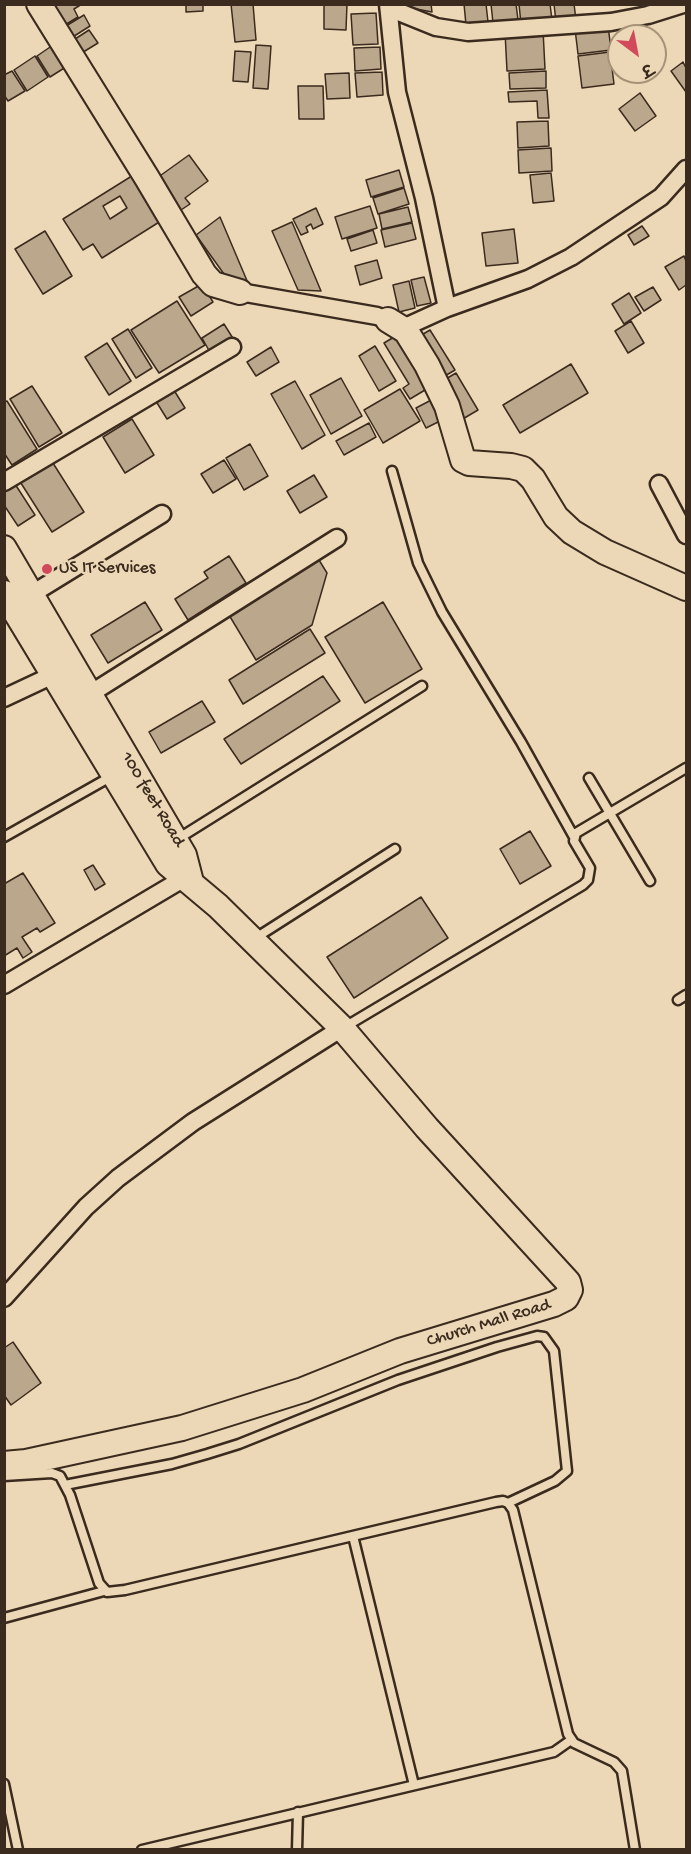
<!DOCTYPE html>
<html>
<head>
<meta charset="utf-8">
<style>
	body { margin:0 }
	#map { position:relative; width:691px; height:1854px; overflow:hidden; background:#ecd8b6; font-family:"Gochi Hand","Playpen Sans Deva",sans-serif }
	canvas { display:block }
	.frame { position:absolute; inset:0; border:6px solid #3b2a1e; pointer-events:none }
	.north { position:absolute; left:607px; top:24px; width:60px; height:60px; box-sizing:border-box; background:#ecd8b6; border:2px solid #a59279; border-radius:50%; rotate:148deg; font-size:16px; font-weight:700; line-height:24px; text-align:center; color:#3b2a1e }
	.north::after { content:''; display:block; margin:auto; width:21px; height:27px; background:#d1495b; clip-path:polygon(50% 0,100% 100%,50% 72%,0 100%) }
</style>
</head>
<body>
<div id="map">
<canvas width="691" height="1854"></canvas>
<div class="frame"></div>
<div class="north">उ</div>
</div>
<script>
const context = document.querySelector('canvas').getContext('2d');
context.lineJoin = 'round';
function fillPath(path, color) {
  context.fillStyle = color;
  context.fill(path, 'evenodd');
}
function poly(rows) {
  const path = new Path2D();
  for (const r of rows) {
    path.moveTo(r[0], r[1]);
    for (let i = 2; i < r.length; i += 2) path.lineTo(r[i], r[i + 1]);
  }
  return path;
}
function strokePath(path, color, width, dash) {
  context.strokeStyle = color;
  context.lineWidth = width;
  context.lineCap = dash ? 'butt' : 'round';
  context.setLineDash(dash || []);
  context.stroke(path);
}
function label(font, color, halo, rows, align = 'center') {
  context.font = font + ' "Gochi Hand",sans-serif';
  context.lineWidth = 4.5;
  context.setLineDash([]);
  context.textBaseline = 'middle';
  context.strokeStyle = halo;
  context.fillStyle = color;
  for (const [text, x, y, turn = 0] of rows) {
    context.save();
    context.translate(x, y);
    context.rotate((+turn || 0) * Math.PI / 180);
    context.textAlign = isNaN(turn) ? turn : align;
    if (halo) context.strokeText(text, 0, 0);
    context.fillText(text, 0, 0);
    context.restore();
  }
}
const building = poly([
	[56,4,82,4,74,9,78,17,60,28,48,10,56,4],
	[186,4,203,4,203,11,186,12,186,4],
	[231,4,253,4,256,40,235,42,231,4],
	[324,4,347,4,346,30,324,29,324,4],
	[411,4,431,4,432,12,411,8,411,4],
	[464,4,486,4,488,22,466,25,464,4],
	[491,4,516,4,518,20,493,23,491,4],
	[519,4,550,4,552,20,521,24,519,4],
	[554,4,574,4,576,20,556,22,554,4],
	[376,13,378,44,353,45,351,14,376,13],
	[84,15,90,26,68,40,61,29,84,15],
	[608,25,611,50,578,54,575,29,608,25],
	[89,30,98,43,80,54,72,41,89,30],
	[543,30,545,69,507,71,505,32,543,30],
	[56,43,69,65,50,77,37,56,56,43],
	[256,45,271,46,268,89,253,88,256,45],
	[380,47,381,69,355,71,354,48,380,47],
	[235,51,251,52,248,82,233,81,235,51],
	[610,52,614,84,582,88,578,56,610,52],
	[35,56,48,77,27,91,14,70,35,56],
	[683,62,686,68,686,92,671,71,683,62],
	[12,71,25,91,8,101,4,95,4,75,12,71],
	[546,71,546,88,510,89,509,73,546,71],
	[382,72,383,95,357,97,355,73,382,72],
	[349,73,350,98,327,99,325,74,349,73],
	[298,86,323,86,324,119,299,119,298,86],
	[547,90,549,118,538,118,537,101,509,102,508,92,547,90],
	[640,93,656,116,635,131,619,109,640,93],
	[548,121,549,146,518,148,517,122,548,121],
	[551,148,552,171,519,173,518,150,551,148],
	[189,155,208,181,185,198,190,204,181,210,157,178,189,155],
	[399,170,404,187,371,197,366,180,399,170],
	[551,173,554,201,533,203,530,175,551,173],
	[135,174,164,219,102,258,93,244,83,250,63,219,135,174],
	[120,196,127,208,110,219,103,206,120,196],
	[404,188,409,204,378,214,373,198,404,188],
	[370,206,377,228,342,239,335,217,370,206],
	[408,207,412,222,382,229,379,214,408,207],
	[316,208,323,224,313,229,311,224,306,227,308,232,301,235,293,219,316,208],
	[220,217,248,283,229,281,196,235,220,217],
	[292,222,321,291,298,290,272,231,292,222],
	[412,223,416,239,385,247,381,230,412,223],
	[642,226,649,236,634,245,628,235,642,226],
	[514,229,518,263,486,266,482,233,514,229],
	[373,230,377,243,351,251,347,239,373,230],
	[45,231,72,276,43,294,15,249,45,231],
	[684,256,686,261,686,285,679,290,665,267,684,256],
	[377,260,382,278,360,285,355,266,377,260],
	[424,277,431,303,417,306,411,280,424,277],
	[409,281,415,308,399,312,393,285,409,281],
	[202,284,213,302,191,316,179,297,202,284],
	[653,287,661,300,644,311,635,297,653,287],
	[629,293,641,313,624,324,612,304,629,293],
	[177,301,205,345,159,373,131,330,177,301],
	[631,321,644,343,628,353,615,331,631,321],
	[224,324,234,340,211,354,202,338,224,324],
	[128,329,152,368,136,378,112,339,128,329],
	[430,330,455,370,438,380,413,340,430,330],
	[404,331,435,384,410,399,403,388,409,384,384,343,404,331],
	[107,343,131,381,109,395,85,357,107,343],
	[375,346,396,381,379,391,359,356,375,346],
	[271,347,279,362,256,376,247,362,271,347],
	[571,364,588,393,520,433,503,405,571,364],
	[456,373,478,410,461,420,439,383,456,373],
	[341,378,362,416,331,434,310,395,341,378],
	[295,381,325,435,302,449,271,394,295,381],
	[32,386,62,433,39,447,10,399,32,386],
	[172,387,185,408,167,419,154,398,172,387],
	[400,389,420,421,383,443,364,410,400,389],
	[437,397,448,417,426,428,416,408,437,397],
	[7,401,37,449,12,465,4,453,4,402,7,401],
	[132,419,154,455,125,473,103,437,132,419],
	[369,423,376,437,344,455,336,441,369,423],
	[250,444,268,476,244,490,226,458,250,444],
	[51,460,84,512,52,532,19,480,51,460],
	[224,460,236,479,213,493,201,474,224,460],
	[314,475,327,497,300,513,287,491,314,475],
	[15,484,35,515,18,526,4,505,4,491,15,484],
	[229,556,246,583,188,620,175,599,208,578,204,572,229,556],
	[319,560,327,573,312,625,256,660,229,615,319,560],
	[145,602,162,630,108,663,91,635,145,602],
	[383,602,422,669,365,703,325,637,383,602],
	[310,629,325,653,243,704,229,680,310,629],
	[323,676,340,701,241,764,224,739,323,676],
	[202,701,215,722,161,753,149,732,202,701],
	[530,831,551,866,520,884,500,849,530,831],
	[93,865,105,884,95,890,84,870,93,865],
	[23,873,55,923,40,932,37,928,22,937,32,952,23,958,17,948,4,956,4,884,23,873],
	[421,897,448,938,354,998,327,957,421,897],
	[13,1342,41,1383,11,1405,4,1395,4,1348,13,1342]
]);
fillPath(building, '#bba78c');
strokePath(building, '#3b2a1e', 1.5);
const lane = poly([
	[392,471,418,563,442,612,521,742,574,837],
	[589,778,650,881],
	[4,837,112,776],
	[176,840,422,686],
	[254,939,395,849],
	[678,1000,686,995],
	[343,1028,583,885,588,880,590,868,574,841,576,833,686,768],
	[4,1476,52,1473,60,1476,70,1495,99,1583,107,1592,125,1590,496,1502,503,1501,508,1503,513,1510,568,1734,574,1743,614,1762,622,1771,635,1850],
	[65,1485,172,1464,207,1454,239,1444,398,1380,497,1347,537,1336,544,1337,554,1351,567,1471,555,1481,508,1503],
	[353,1536,414,1785],
	[4,1618,104,1591],
	[4,1784,18,1850],
	[142,1850,554,1752,571,1740],
	[297,1850,298,1812]
]);
const street = poly([
	[388,4,397,92,424,198,447,308],
	[389,8,436,27,468,32,611,22,648,15,683,4],
	[240,292,377,316,388,320],
	[403,328,447,308,528,279,571,257,661,197,686,169],
	[4,482,232,347],
	[659,484,686,535],
	[32,594,162,514],
	[4,698,53,675],
	[82,699,337,538],
	[4,985,186,877],
	[4,1298,86,1207,118,1178,193,1122,342,1028]
]);
const secondary = poly([
	[39,4,147,178,204,274,213,284,240,292],
	[388,320,406,331,427,365,447,406,463,460,469,463,511,466,523,469,533,479,556,517,572,532,605,552,686,588],
	[4,548,184,855,191,882],
	[4,593,168,864,218,906,342,1028,427,1128,568,1282,570,1290,566,1298,554,1304,400,1351,303,1390,182,1428,26,1462,4,1464]
]);
strokePath(lane, '#3b2a1e', 13);
strokePath(street, '#3b2a1e', 21);
strokePath(secondary, '#3b2a1e', 28);
strokePath(lane, '#ecd8b6', 8);
strokePath(street, '#ecd8b6', 16);
strokePath(secondary, '#ecd8b6', 24);
for (const [x, y, r, color] of [
	[47,569,6,"#d1495b"]
]) {
  const dot = new Path2D();
  dot.arc(x, y, r, 0, 2 * Math.PI);
  context.fillStyle = color;
  context.fill(dot);
  strokePath(dot, '#ecd8b6', 2);
}
label('18px', '#3b2a1e', '#ecd8b6', [
	["US IT Services",59,569]
], 'left');
label('18px', '#3b2a1e', '#ecd8b6', [
	["100 feet Road",152,800,59],
	["Church Mall Road",489,1324,-17]
]);
</script>
</body>
</html>
